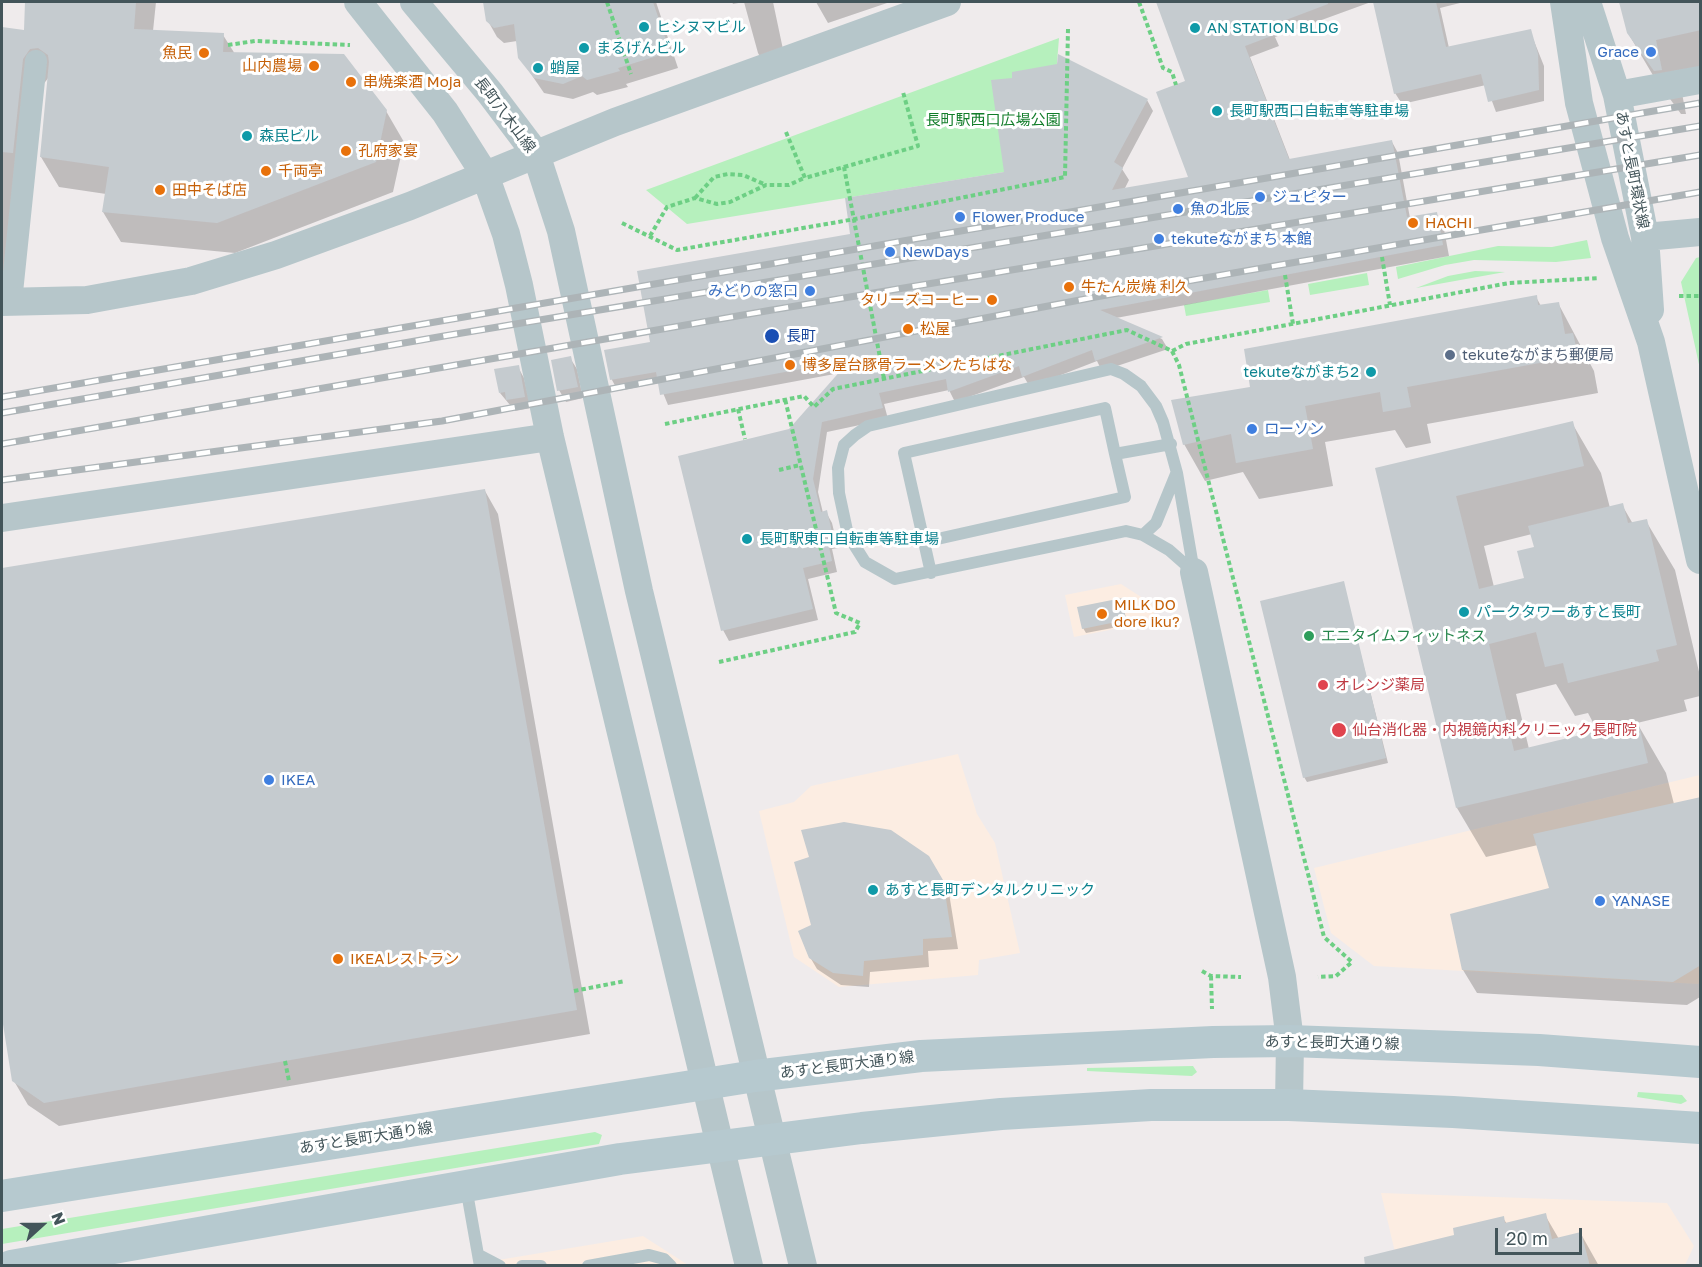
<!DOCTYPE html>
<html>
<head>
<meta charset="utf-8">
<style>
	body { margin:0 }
	#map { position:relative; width:1702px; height:1267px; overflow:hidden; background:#efebec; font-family:"Golos Text",sans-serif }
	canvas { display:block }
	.frame { position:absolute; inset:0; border:3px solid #43555a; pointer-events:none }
	.north { position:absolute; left:12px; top:1195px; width:60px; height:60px; -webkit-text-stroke:4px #fff; paint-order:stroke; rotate:69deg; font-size:16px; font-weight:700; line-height:24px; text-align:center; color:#43555a }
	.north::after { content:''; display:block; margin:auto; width:21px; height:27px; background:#43555a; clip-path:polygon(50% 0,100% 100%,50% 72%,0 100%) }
	.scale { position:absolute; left:1495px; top:1228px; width:87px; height:27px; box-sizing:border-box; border:3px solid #43555a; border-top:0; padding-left:8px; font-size:18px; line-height:21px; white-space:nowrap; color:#43555a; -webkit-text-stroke:4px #fff; paint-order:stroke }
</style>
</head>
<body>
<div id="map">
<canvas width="1702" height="1267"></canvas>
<div class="frame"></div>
<div class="north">N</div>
<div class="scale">20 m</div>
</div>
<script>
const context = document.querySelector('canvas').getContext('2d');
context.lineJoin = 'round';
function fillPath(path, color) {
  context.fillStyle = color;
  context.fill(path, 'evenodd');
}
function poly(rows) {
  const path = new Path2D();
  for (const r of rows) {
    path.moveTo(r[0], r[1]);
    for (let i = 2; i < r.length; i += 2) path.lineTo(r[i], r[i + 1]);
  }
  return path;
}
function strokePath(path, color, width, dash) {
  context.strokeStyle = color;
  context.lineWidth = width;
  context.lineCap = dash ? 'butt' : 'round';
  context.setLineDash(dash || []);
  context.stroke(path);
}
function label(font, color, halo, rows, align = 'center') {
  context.font = font + ' "Golos Text","Noto Sans JP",sans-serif';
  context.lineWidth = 6;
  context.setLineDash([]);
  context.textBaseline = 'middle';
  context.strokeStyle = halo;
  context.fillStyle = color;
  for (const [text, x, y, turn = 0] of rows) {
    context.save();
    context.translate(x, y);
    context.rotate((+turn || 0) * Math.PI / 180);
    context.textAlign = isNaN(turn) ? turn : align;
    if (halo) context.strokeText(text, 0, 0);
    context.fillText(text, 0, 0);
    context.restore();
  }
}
fillPath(poly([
	[1121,584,1152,604,1155,621,1074,637,1065,595],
	[958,754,977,814,995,843,1020,953,979,960,978,975,839,987,794,957,759,811,794,802,811,786],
	[1700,775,1700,982,1698,984,1374,966,1331,933,1314,868],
	[1381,1193,1667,1203,1694,1246,1685,1265,1398,1265],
	[643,1236,688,1265,462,1266]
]), '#fcede2');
fillPath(poly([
	[1059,38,1052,125,1035,167,687,224,646,190],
	[1587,240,1591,258,1556,262,1474,260,1445,265,1398,279,1396,267,1498,246,1552,247],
	[1700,257,1700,369,1681,282,1696,258],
	[1475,271,1505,272,1416,288,1448,276],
	[1367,273,1369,285,1310,295,1308,284],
	[1268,290,1270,302,1186,316,1184,305],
	[1193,1066,1197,1072,1192,1076,1087,1071,1087,1068],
	[1638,1092,1682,1095,1687,1101,1681,1104,1637,1097],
	[595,1132,602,1135,599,1144,2,1244,2,1229]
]), '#b6f0bd');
fillPath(poly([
	[27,2,156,2,153,31,223,35,235,54,386,111,404,142,393,192,235,253,121,242,103,212,106,194,59,187,41,157,49,77,39,90,17,276,2,274,2,28,26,31],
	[485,2,656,2,678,68,626,84,628,87,597,95,593,92,573,99,544,93,520,58,517,41,504,43,497,37,488,21],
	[732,2,773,2,788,73,772,78,758,53,744,2,733,4],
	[816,2,890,2,828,23],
	[1162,2,1371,2,1275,37,1279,46,1250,57,1290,160,1392,142,1398,153,1410,218,1436,213,1443,224,1449,256,1116,318,1162,339,1168,349,1102,371,1097,361,1030,387,1024,377,955,402,949,390,884,404,888,419,827,432,818,492,823,513,826,512,832,523,838,548,832,549,837,572,808,579,818,620,729,641,723,630,790,430,840,373,668,405,659,383,618,391,612,380,606,352,652,344,852,235,1006,174,1147,100,1153,111,1122,169,1129,180,1124,190,1190,178,1187,82,1158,3],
	[1375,2,1464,2,1440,8,1449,48,1530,31,1544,66,1544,101,1496,112,1486,85,1402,104,1395,93],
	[1621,2,1700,2,1700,79,1680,83,1686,114,1681,114,1654,77,1628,33],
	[1536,297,1541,306,1558,303,1594,371,1598,393,1427,424,1431,443,1406,448,1395,430,1325,442,1333,486,1259,499,1243,472,1205,481,1184,444,1252,388],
	[570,358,577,369,583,398,566,402,559,390],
	[518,367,524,378,531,408,515,411,500,393],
	[1572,423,1601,473,1610,508,1622,505,1633,524,1646,521,1675,570,1700,676,1700,696,1684,700,1687,711,1637,723,1666,773,1674,804,1700,799,1700,997,1687,1005,1477,993,1463,970,1551,889,1538,845,1486,857,1457,808,1377,469],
	[1532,534,1536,548,1525,579,1494,587,1484,546],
	[1556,684,1575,716,1588,713,1598,732,1529,749,1516,694],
	[485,491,498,514,590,1034,59,1126,28,1105,14,1081,2,1009,2,569],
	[1343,583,1388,763,1307,782,1304,777],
	[1121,600,1128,625,1086,633,1083,628],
	[936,869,949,893,958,949,928,951,929,967,870,972,869,987,841,985,817,969,810,957,813,926],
	[1545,1215,1559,1239,1581,1234,1599,1266,1411,1266,1456,1236,1503,1218,1507,1224]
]), '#0003');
fillPath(poly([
	[25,2,136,2,134,29,224,33,223,52,344,54,387,110,376,162,217,223,102,212,109,167,40,157,49,62,48,55,38,48,30,49,23,59,13,153,2,152,2,27,24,30],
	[483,2,653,2,670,52,618,68,620,71,587,80,582,76,563,84,534,78,518,58,514,24,494,28,486,21],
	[1156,2,1328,2,1328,4,1270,26,1274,35,1245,46,1289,159,1392,140,1407,217,1437,212,1443,245,1100,310,1163,337,1095,361,1092,350,1022,377,1019,366,948,392,946,379,879,393,883,408,822,422,813,479,821,512,827,510,833,537,827,538,832,561,803,568,813,609,721,631,678,456,789,429,850,360,660,395,656,372,610,380,604,350,650,342,637,271,850,234,845,198,1004,172,991,80,1012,78,1012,72,1057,64,1058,54,1148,99,1114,162,1123,168,1112,190,1188,177,1156,92,1185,81],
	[1373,2,1436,2,1446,47,1531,29,1538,54,1539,90,1488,102,1481,74,1394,94],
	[1619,2,1701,2,1701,30,1656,40,1662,70,1654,71,1627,33],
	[1537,295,1538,305,1559,302,1565,334,1573,333,1578,356,1407,387,1411,407,1383,412,1380,392,1305,406,1313,449,1236,463,1231,434,1183,445,1171,400,1250,387,1244,349],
	[571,356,578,387,557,391,551,360],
	[519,365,525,397,506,400,505,392,499,393,494,369],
	[1573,421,1584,466,1456,496,1479,589,1524,578,1517,551,1534,547,1528,526,1623,503,1628,523,1647,519,1677,645,1656,650,1659,661,1568,683,1563,663,1545,667,1536,632,1489,644,1514,751,1638,721,1648,763,1456,808,1375,468],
	[485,489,577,1010,44,1103,12,1081,2,1018,2,568],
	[1344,581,1386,758,1303,778,1260,601],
	[1122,598,1126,620,1082,629,1077,607],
	[1701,797,1701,965,1673,982,1462,970,1450,914,1549,888,1533,834],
	[844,822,891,830,929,856,943,880,952,937,923,939,923,955,864,961,863,976,833,973,809,958,798,931,811,925,794,862,809,857,801,830],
	[1546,1213,1552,1239,1581,1232,1590,1266,1365,1266,1364,1257,1454,1235,1453,1228,1504,1216,1505,1223]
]), '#c5cbcf');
strokePath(poly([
	[607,2,631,74],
	[1139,2,1163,68,1172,72,1176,85],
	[228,45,255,41,350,45],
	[786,132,805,178,844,167,884,379],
	[844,167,918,146,903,92],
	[695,198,714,177,728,174,743,175,766,185],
	[622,223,677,250,855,219,1065,177,1068,29],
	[650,236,667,207,695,198,717,204,730,202,766,185,789,185,804,178],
	[1382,257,1390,305],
	[1285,275,1293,324],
	[1679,296,1700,296],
	[1172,351,1179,365,1324,937,1352,962,1336,976,1318,977],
	[738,409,745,439],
	[665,424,804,396,814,407,833,389,1127,330,1172,351,1186,344,1509,283,1599,278],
	[779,470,800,465],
	[719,662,855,632,860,623,836,613,785,399],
	[1202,971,1211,976,1241,977],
	[1211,976,1212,1009],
	[574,991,625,981],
	[285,1061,289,1081]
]), '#6dcf84', 4, [4.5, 3]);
strokePath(poly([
	[1111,369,1124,374,1141,386,1156,406,1163,422,1177,473,1194,572,1169,550,1143,535,1126,531,895,579,865,562,848,535,839,493,838,468,844,445,855,435,868,426,1111,369],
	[1143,535,1156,523,1176,474],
	[924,542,1125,497,1115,454],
	[931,573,904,453,1105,408,1115,454,1171,444],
	[466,1187,480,1266],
	[479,1255,500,1266],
	[522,1266,541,1266],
	[588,1266,649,1255,664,1259,671,1266]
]), '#b6c6ca', 12);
strokePath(poly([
	[11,302,36,61]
]), '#b6c6ca', 22);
strokePath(poly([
	[358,2,445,112,485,175,506,234,519,285,550,437,749,1266],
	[414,2,490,93,536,154,561,231,639,591,803,1266],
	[1564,2,1579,103,1615,238,1651,342,1700,560],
	[1587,2,1617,95,1645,237,1650,310],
	[1617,95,1700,80],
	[1645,237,1700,232],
	[2,302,87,300,191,281,276,255,410,206,615,122,947,2],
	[2,518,550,437],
	[1194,572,1282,977,1290,1041,1289,1105]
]), '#b6c6ca', 28);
strokePath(poly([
	[2,1196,755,1076,921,1056,1213,1042,1290,1041,1539,1050,1700,1062],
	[11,1266,620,1159,862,1128,1001,1114,1151,1105,1289,1105,1453,1112,1700,1128]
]), '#b6c9cf', 32);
const rail = poly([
	[2,397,1700,103],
	[2,413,444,336,1700,126],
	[2,444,766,311,1700,155],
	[2,480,442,421,1101,296,1700,192]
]);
strokePath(rail, '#adb4b7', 7);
strokePath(rail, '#fff', 4.5, [14]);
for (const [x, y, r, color] of [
	[644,27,6,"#0f9aa8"],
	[1195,28,6,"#0f9aa8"],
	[584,48,6,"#0f9aa8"],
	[1651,52,6,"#3f7fe0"],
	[204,53,6,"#e8710a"],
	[314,66,6,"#e8710a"],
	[538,68,6,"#0f9aa8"],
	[351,82,6,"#e8710a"],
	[1217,111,6,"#0f9aa8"],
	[247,136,6,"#0f9aa8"],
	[346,151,6,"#e8710a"],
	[266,171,6,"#e8710a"],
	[160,190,6,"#e8710a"],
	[1260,197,6,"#3f7fe0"],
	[1178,209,6,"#3f7fe0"],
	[960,217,6,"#3f7fe0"],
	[1413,223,6,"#e8710a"],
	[1159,239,6,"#3f7fe0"],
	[890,252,6,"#3f7fe0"],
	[1069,287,6,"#e8710a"],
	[810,291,6,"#3f7fe0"],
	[992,300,6,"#e8710a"],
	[908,329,6,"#e8710a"],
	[772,336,8,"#1a4fb4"],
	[1450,355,6,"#5c6f8a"],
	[790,365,6,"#e8710a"],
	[1371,372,6,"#0f9aa8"],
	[1252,429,6,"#3f7fe0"],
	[747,539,6,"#0f9aa8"],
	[1464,612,6,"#0f9aa8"],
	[1102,614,6,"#e8710a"],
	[1309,636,6,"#2e9e5b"],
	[1323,685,6,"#e0444e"],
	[1339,730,8,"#e0444e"],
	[269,780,6,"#3f7fe0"],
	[873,890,6,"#0f9aa8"],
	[1600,901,6,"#3f7fe0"],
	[338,959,6,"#e8710a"]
]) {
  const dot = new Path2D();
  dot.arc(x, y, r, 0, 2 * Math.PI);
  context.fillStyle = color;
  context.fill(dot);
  strokePath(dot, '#fff', 2);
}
label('15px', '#0d838f', '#fff', [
	["ヒシヌマビル",656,27],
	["AN STATION BLDG",1207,28],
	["まるげんビル",596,48],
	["蛸屋",550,68],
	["長町駅西口自転車等駐車場",1229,111],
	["森民ビル",259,136],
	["tekuteながまち2",1359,372,"right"],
	["長町駅東口自転車等駐車場",759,539],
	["パークタワーあすと長町",1476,612],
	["あすと長町デンタルクリニック",885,890]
], 'left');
label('15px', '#366cbe', '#fff', [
	["Grace",1639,52,"right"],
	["ジュピター",1272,197],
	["魚の北辰",1190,209],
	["Flower Produce",972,217],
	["tekuteながまち 本館",1171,239],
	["NewDays",902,252],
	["みどりの窓口",798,291,"right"],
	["ローソン",1264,429],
	["IKEA",281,780],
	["YANASE",1612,901]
], 'left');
label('15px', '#c56008', '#fff', [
	["魚民",192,53,"right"],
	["山内農場",302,66,"right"],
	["串焼楽酒 Moja",363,82],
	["孔府家宴",358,151],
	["千両亭",278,171],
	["田中そば店",172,190],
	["HACHI",1425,223],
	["牛たん炭焼 利久",1081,287],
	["タリーズコーヒー",980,300,"right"],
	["松屋",920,329],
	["博多屋台豚骨ラーメンたちばな",802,365],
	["MILK DO",1114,605],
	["dore iku?",1114,622],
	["IKEAレストラン",350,959]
], 'left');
label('15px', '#43555a', '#fff', [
	["長町八木山線",505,115,53],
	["あすと長町環状線",1632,170,79],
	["あすと長町大通り線",1332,1043,1],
	["あすと長町大通り線",847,1065,-7],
	["あすと長町大通り線",366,1138,-9]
]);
label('15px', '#127d2a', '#fff', [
	["長町駅西口広場公園",993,120]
]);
label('15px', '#164399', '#fff', [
	["長町",786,336]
], 'left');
label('15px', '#4e5e75', '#fff', [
	["tekuteながまち郵便局",1462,355]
], 'left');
label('15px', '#27864d', '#fff', [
	["エニタイムフィットネス",1321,636]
], 'left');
label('15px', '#be3a42', '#fff', [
	["オレンジ薬局",1335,685],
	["仙台消化器・内視鏡内科クリニック長町院",1352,730]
], 'left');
</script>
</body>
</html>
